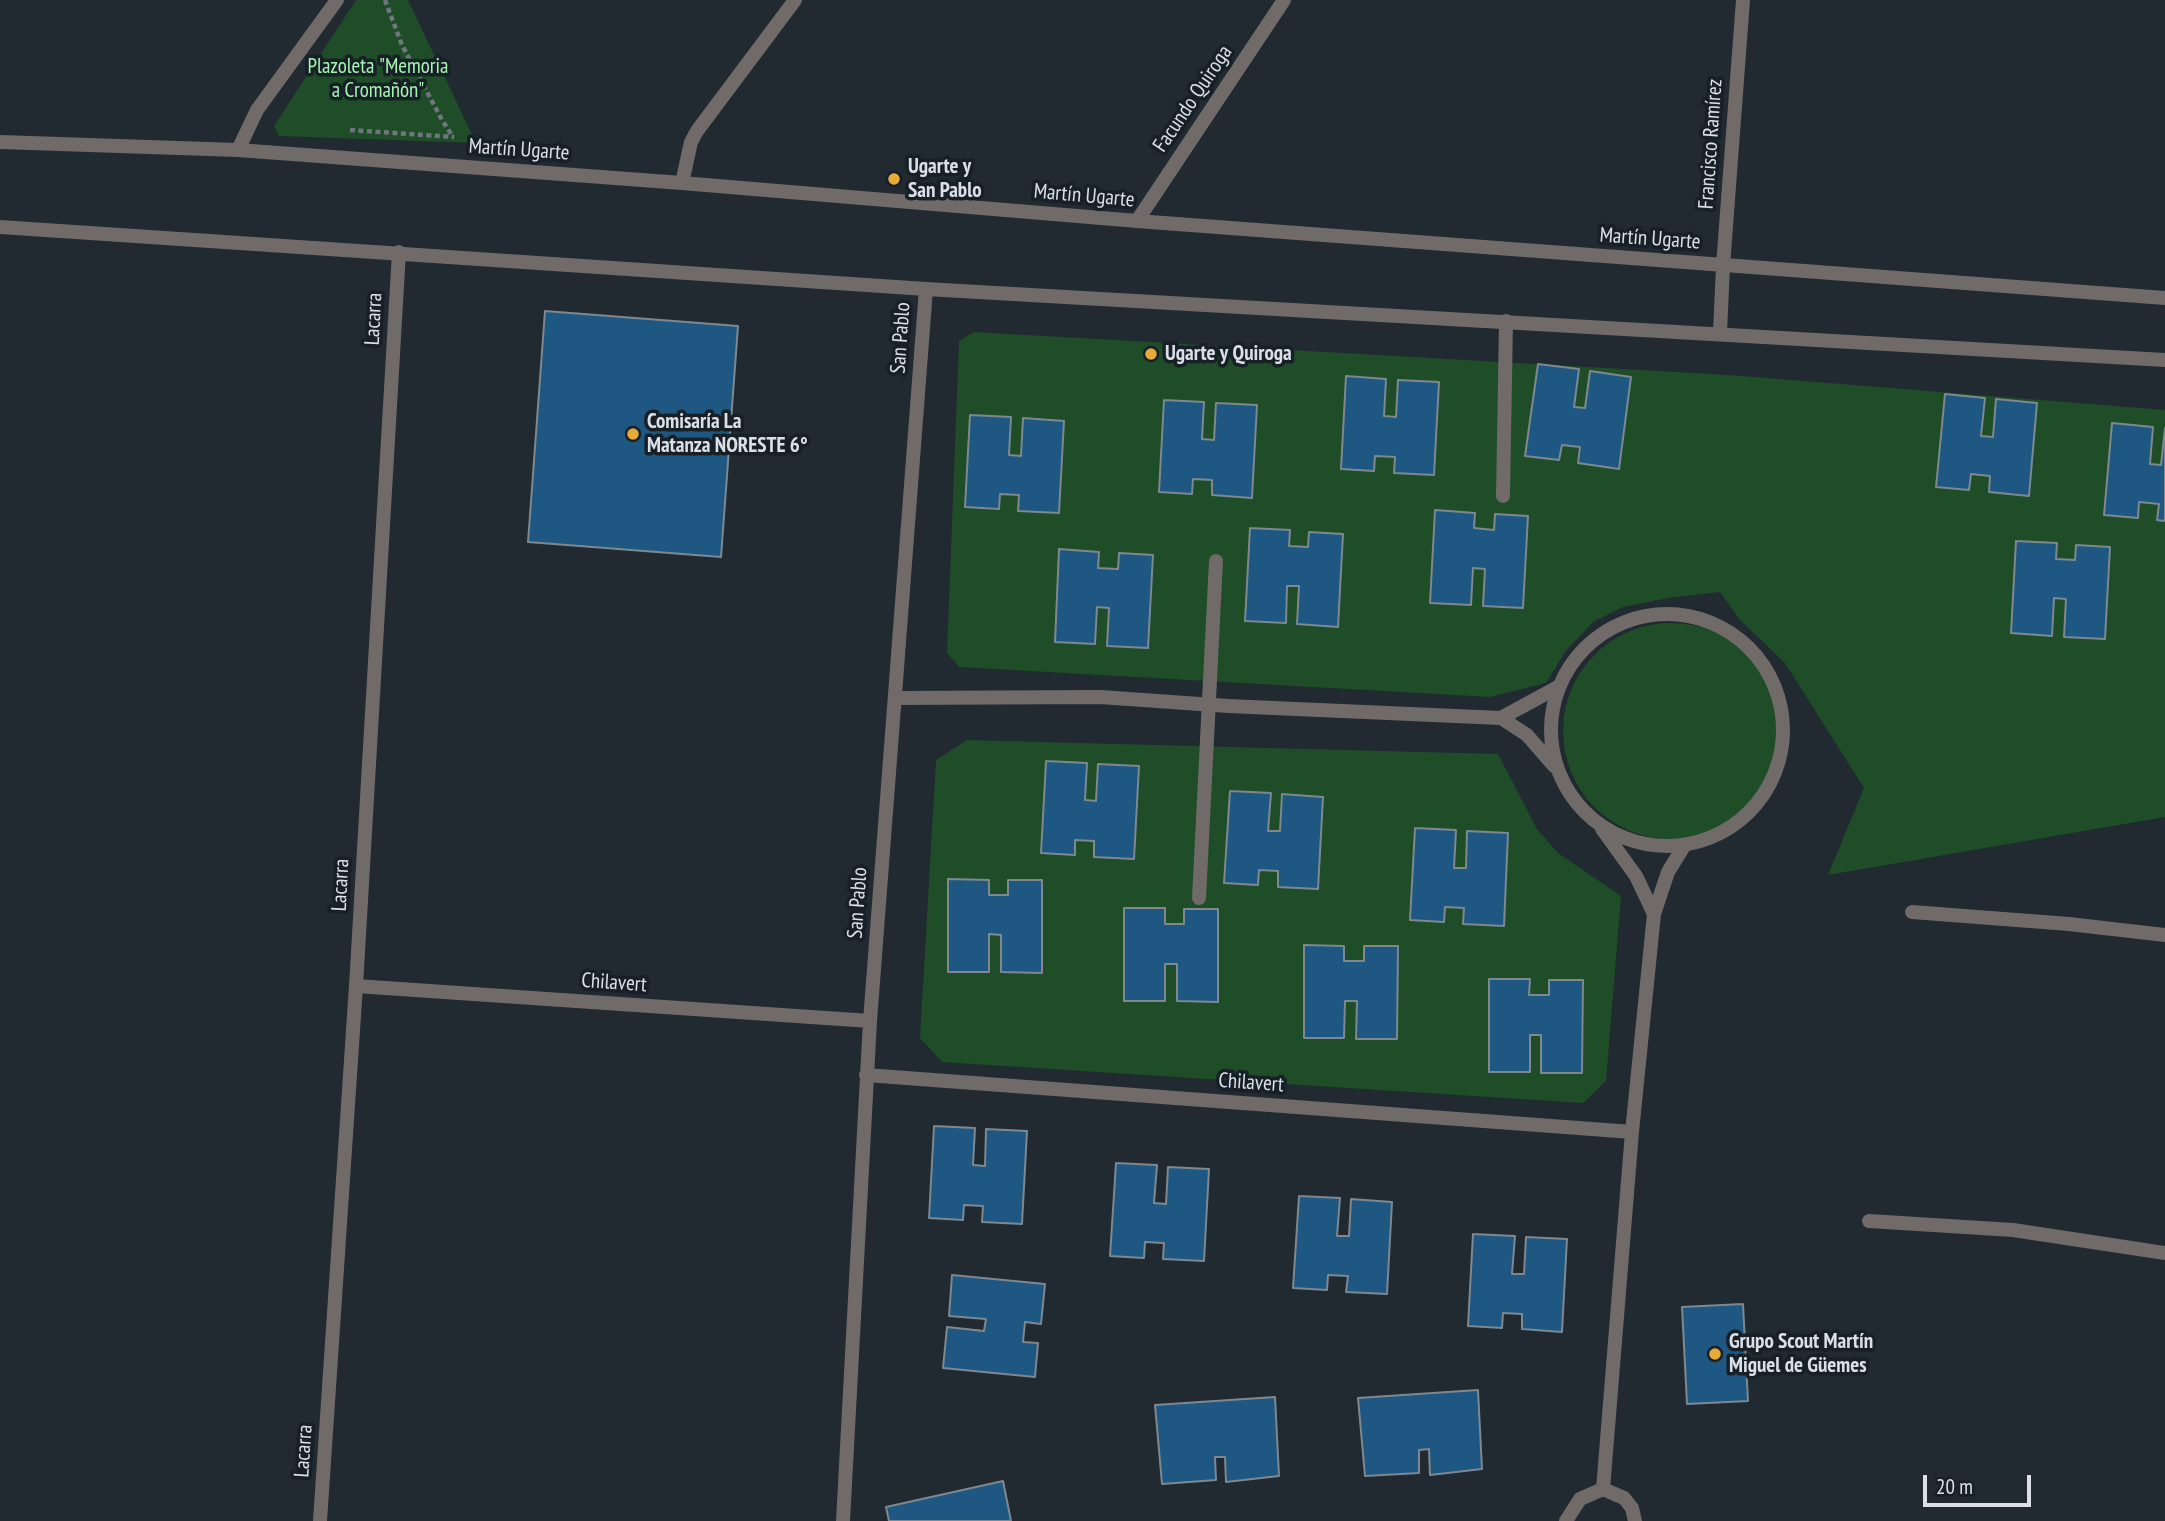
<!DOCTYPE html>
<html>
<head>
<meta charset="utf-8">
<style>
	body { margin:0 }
	#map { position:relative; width:2165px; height:1521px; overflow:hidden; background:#212931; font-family:"PT Sans Narrow",sans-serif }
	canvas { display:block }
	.scale { position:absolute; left:1923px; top:1475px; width:108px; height:32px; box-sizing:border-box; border:4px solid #dae0e5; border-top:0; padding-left:9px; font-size:21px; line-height:24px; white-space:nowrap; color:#dae0e5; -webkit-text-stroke:5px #171f27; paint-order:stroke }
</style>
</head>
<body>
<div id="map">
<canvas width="2165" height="1521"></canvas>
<div class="scale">20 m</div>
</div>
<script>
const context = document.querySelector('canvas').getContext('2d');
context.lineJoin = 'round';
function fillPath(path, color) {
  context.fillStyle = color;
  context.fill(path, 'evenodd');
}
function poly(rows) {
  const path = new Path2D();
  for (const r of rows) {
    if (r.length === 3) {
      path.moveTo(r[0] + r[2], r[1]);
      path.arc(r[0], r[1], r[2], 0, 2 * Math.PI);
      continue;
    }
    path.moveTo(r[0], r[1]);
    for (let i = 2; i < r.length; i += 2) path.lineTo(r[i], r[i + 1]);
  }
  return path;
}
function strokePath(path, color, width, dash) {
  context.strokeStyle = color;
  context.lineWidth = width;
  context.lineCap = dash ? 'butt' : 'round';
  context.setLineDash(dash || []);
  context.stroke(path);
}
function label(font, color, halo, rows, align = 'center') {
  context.font = font + ' "PT Sans Narrow",sans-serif';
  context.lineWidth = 7;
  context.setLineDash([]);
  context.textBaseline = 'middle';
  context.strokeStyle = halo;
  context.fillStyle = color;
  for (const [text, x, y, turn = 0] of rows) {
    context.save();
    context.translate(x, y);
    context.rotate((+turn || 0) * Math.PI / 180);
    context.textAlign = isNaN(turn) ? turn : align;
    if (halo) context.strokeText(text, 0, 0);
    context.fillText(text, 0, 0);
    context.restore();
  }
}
fillPath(poly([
	[356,0,408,0,476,143,279,136,274,126],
	[974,332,1729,375,2165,410,2165,817,1828,875,1864,788,1785,663,1740,620,1720,592,1668,598,1623,607,1593,622,1565,652,1546,683,1490,697,959,667,947,653,959,341],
	[1671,731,108],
	[967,740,1498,754,1537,829,1558,853,1621,896,1606,1081,1583,1103,942,1062,920,1038,936,760]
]), '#1e4d27');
const building = poly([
	[545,311,738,326,721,557,528,542,545,311],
	[1538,364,1579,369,1574,407,1585,408,1590,371,1631,377,1619,469,1578,463,1580,447,1562,445,1559,460,1525,456,1538,364],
	[1346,376,1386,379,1384,416,1396,417,1398,380,1439,382,1434,475,1394,473,1395,457,1375,456,1374,471,1341,469,1346,376],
	[1945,394,1985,398,1981,436,1993,437,1996,399,2037,403,2029,496,1989,492,1990,476,1971,474,1969,490,1936,487,1945,394],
	[1164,400,1204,402,1202,439,1214,440,1216,403,1257,405,1252,498,1212,495,1212,480,1193,479,1192,494,1159,492,1164,400],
	[970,415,1011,417,1009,455,1021,456,1023,418,1064,421,1059,513,1018,511,1019,495,1000,494,999,509,965,507,970,415],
	[2112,423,2153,427,2150,464,2161,465,2165,428,2165,521,2157,520,2159,504,2139,502,2138,518,2104,515,2112,423],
	[1435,510,1475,513,1474,528,1494,530,1495,514,1528,516,1523,608,1483,606,1485,569,1473,568,1471,605,1430,603,1435,510],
	[1250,528,1290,530,1289,546,1308,547,1309,532,1343,534,1338,627,1297,624,1299,586,1287,586,1286,623,1245,621,1250,528],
	[2016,541,2057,543,2056,559,2075,560,2076,545,2110,547,2105,639,2064,637,2066,599,2054,598,2052,636,2011,633,2016,541],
	[1059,549,1099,552,1098,568,1118,569,1119,553,1153,555,1148,648,1107,646,1109,608,1097,607,1095,644,1055,642,1059,549],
	[1046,761,1087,763,1085,800,1096,801,1098,764,1139,766,1134,859,1094,857,1094,841,1075,840,1075,855,1041,853,1046,761],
	[1230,791,1271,793,1268,831,1280,831,1282,794,1323,797,1318,889,1278,887,1278,871,1259,870,1258,885,1224,883,1230,791],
	[1415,828,1456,830,1454,868,1466,868,1467,831,1508,833,1504,926,1463,924,1464,908,1445,907,1444,922,1410,920,1415,828],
	[948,879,989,880,989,895,1008,895,1008,880,1042,880,1042,973,1001,972,1001,935,989,934,989,972,948,972,948,879],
	[1124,908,1165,908,1165,924,1184,924,1184,909,1218,909,1218,1002,1177,1001,1177,964,1165,964,1165,1001,1124,1001,1124,908],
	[1304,945,1344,946,1344,961,1364,961,1364,946,1398,946,1397,1039,1356,1039,1357,1001,1345,1001,1344,1038,1304,1038,1304,945],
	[1489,979,1530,979,1529,995,1549,995,1549,980,1583,980,1582,1073,1541,1073,1541,1035,1530,1035,1530,1072,1489,1072,1489,979],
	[934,1126,975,1128,973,1165,985,1166,986,1129,1027,1131,1022,1224,982,1222,983,1206,964,1205,963,1220,929,1218,934,1126],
	[1116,1163,1157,1165,1154,1203,1166,1204,1168,1167,1209,1169,1204,1261,1163,1259,1164,1243,1145,1242,1144,1258,1110,1256,1116,1163],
	[1299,1196,1340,1198,1337,1236,1349,1236,1351,1199,1392,1202,1387,1294,1346,1292,1348,1276,1328,1275,1327,1290,1293,1288,1299,1196],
	[1473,1234,1515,1236,1512,1274,1524,1274,1526,1237,1567,1239,1562,1332,1522,1329,1522,1314,1503,1313,1502,1328,1468,1326,1473,1234],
	[952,1275,1045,1284,1041,1324,1025,1322,1023,1342,1038,1343,1035,1377,943,1368,947,1327,984,1331,986,1319,949,1316,952,1275],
	[1743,1304,1748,1401,1687,1404,1682,1307,1743,1304],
	[1478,1390,1482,1469,1430,1475,1429,1449,1419,1450,1419,1473,1365,1476,1358,1398,1478,1390],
	[1275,1397,1279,1476,1226,1482,1225,1457,1215,1457,1216,1480,1162,1484,1155,1405,1275,1397],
	[1003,1481,1011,1521,889,1521,886,1507,1003,1481]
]);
fillPath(building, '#1e5782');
strokePath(building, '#7d8891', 2);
strokePath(poly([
	[385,0,402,45,442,120,453,137],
	[350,130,454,137]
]), '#6f767d', 4.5, [5, 3.5]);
strokePath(poly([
	[1503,496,1506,321],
	[1199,898,1216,561]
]), '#706b68', 14);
strokePath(poly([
	[238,150,257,110,337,0],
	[682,183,691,142,697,131,795,0],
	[1137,221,1284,0],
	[1720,333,1723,266,1743,0],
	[1667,730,116],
	[895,698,1100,697,1228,706,1501,718,1558,687],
	[1501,718,1527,735,1554,766],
	[1602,829,1636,876,1654,914],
	[1912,912,2069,924,2165,935],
	[356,986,870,1021],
	[866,1075,1632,1132],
	[1869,1221,2013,1230,2165,1253],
	[1603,1489,1632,1132,1654,914,1668,872,1684,846],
	[320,1521,356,986,399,252],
	[843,1521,870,1021,926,289],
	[1566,1521,1580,1499,1603,1489,1624,1498,1632,1508,1635,1521]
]), '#706b68', 14);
strokePath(poly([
	[0,142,238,150,682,183,1137,221,2165,298],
	[0,227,926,289,2165,360]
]), '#706b68', 14);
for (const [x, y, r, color] of [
	[894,179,7,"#e8ab37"],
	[1151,354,7,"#e8ab37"],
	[633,434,7,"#e8ab37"],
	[1715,1354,7,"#e8ab37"]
]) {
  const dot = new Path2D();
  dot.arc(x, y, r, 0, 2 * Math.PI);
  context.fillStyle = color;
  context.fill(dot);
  strokePath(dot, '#171f27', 2.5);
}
label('21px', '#a5f4af', '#171f27', [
	["Plazoleta \"Memoria",378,67],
	["a Cromañón\"",378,91]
]);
label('21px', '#dae0e5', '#171f27', [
	["Facundo Quiroga",1193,99,-56],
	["Francisco Ramírez",1711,144,-86],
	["Martín Ugarte",519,150,4],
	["Martín Ugarte",1084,196,5],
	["Martín Ugarte",1650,239,4],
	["Lacarra",374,319,-87],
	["San Pablo",901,338,-86],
	["Lacarra",341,885,-87],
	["San Pablo",858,903,-86],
	["Chilavert",614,983,4],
	["Chilavert",1251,1083,4],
	["Lacarra",304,1451,-86]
]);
label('bold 21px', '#dae0e5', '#171f27', [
	["Ugarte y",908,167],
	["San Pablo",908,191],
	["Ugarte y Quiroga",1165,354],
	["Comisaría La",647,422],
	["Matanza NORESTE 6°",647,446],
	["Grupo Scout Martín",1729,1342],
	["Miguel de Güemes",1729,1366]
], 'left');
</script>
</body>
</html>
